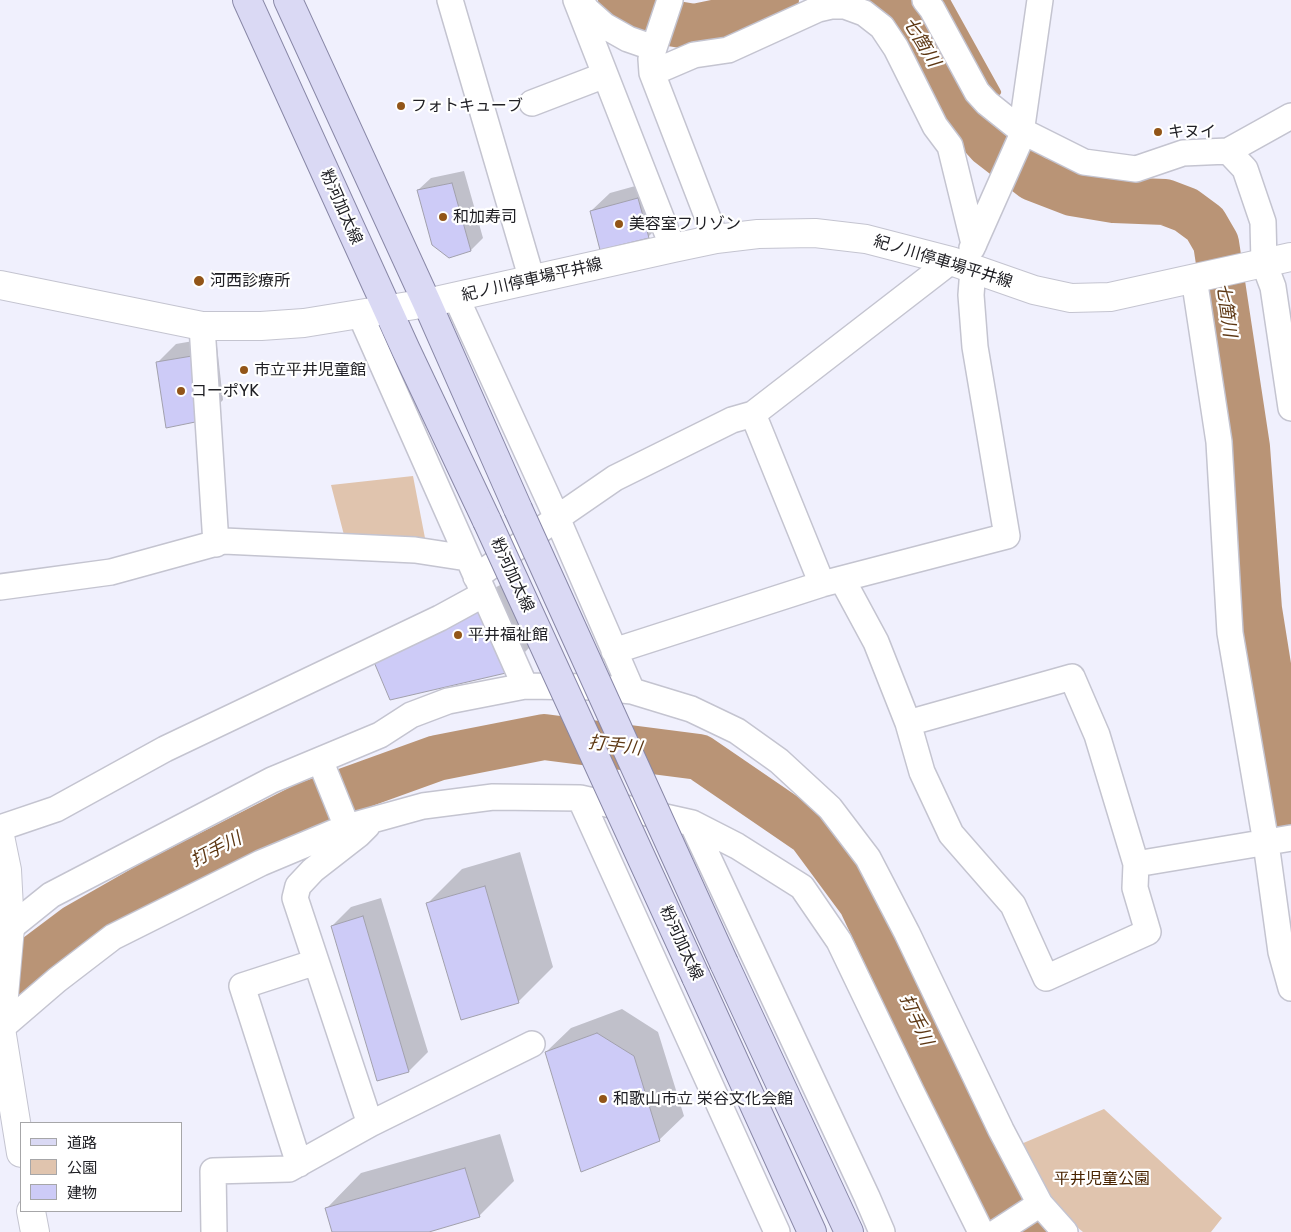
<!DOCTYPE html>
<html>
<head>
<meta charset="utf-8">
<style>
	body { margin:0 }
	#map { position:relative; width:1291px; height:1232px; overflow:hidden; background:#f0f0fd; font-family:Rubik,"Noto Sans JP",sans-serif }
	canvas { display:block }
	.legend { position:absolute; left:20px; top:1122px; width:162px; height:90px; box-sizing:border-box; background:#fff; border:1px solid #a6a6a8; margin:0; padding:6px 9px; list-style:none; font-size:15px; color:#202025 }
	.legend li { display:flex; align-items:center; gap:10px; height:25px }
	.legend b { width:25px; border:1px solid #a6a6a8 }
</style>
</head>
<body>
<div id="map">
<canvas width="1291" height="1232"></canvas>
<ul class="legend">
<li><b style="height:6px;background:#dad9f4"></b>道路</li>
<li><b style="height:14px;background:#e0c4ae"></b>公園</li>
<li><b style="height:14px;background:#cdcbf7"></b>建物</li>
</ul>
</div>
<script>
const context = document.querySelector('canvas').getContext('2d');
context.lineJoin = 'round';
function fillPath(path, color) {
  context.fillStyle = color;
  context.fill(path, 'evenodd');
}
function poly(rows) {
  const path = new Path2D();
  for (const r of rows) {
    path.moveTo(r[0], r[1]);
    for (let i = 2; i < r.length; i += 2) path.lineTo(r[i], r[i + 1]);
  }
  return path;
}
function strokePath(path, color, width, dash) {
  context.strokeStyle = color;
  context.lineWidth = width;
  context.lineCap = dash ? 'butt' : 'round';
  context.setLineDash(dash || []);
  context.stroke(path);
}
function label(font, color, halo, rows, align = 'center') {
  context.font = font + ' Rubik,"Noto Sans JP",sans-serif';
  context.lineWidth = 4.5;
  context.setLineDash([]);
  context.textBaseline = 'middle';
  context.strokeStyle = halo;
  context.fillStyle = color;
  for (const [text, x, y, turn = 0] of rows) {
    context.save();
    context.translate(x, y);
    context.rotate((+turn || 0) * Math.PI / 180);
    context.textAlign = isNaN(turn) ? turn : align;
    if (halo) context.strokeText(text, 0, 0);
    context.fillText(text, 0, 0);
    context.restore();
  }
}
fillPath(poly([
	[413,476,425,538,344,535,331,485],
	[1104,1109,1222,1218,1211,1232,1083,1232,1054,1208,1021,1144]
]), '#e0c4ae');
fillPath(poly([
	[464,171,483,238,471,250,418,190,431,178],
	[657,180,667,218,648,237,591,211,610,193],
	[216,337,223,400,204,419,157,363,176,344],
	[502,584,530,647,506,671,401,638],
	[520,852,553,967,518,1002,427,904,462,869],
	[381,898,428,1052,409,1071,378,1080,332,926,351,907],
	[622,1009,658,1032,684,1116,659,1140,546,1052,571,1028],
	[500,1134,514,1181,479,1216,424,1232,333,1232,326,1209,361,1173]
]), '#0003');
strokePath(poly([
	[946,0,997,92],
	[989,144,996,125]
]), '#b99476', 8);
strokePath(poly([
	[621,0,635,11,670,23,694,27,728,20,776,0],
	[890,0,900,7,917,31,961,113,989,144,1033,178,1072,193,1114,200,1165,202,1186,210,1205,224,1216,243,1247,447,1259,609,1291,808],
	[0,984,76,927,153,883,304,806,437,758,544,737,699,757,810,833,861,902,1006,1209,1026,1232]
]), '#b99476', 46);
const building = poly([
	[452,183,471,251,449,258,432,245,417,190,452,183],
	[638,198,649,238,600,250,590,211,638,198],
	[198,355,205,420,166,428,156,362,198,355],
	[477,608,506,673,390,700,374,662,477,608],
	[485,886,519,1003,461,1020,426,903,485,886],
	[363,916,409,1072,377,1081,331,926,363,916],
	[597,1033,634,1056,660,1141,581,1172,545,1052,597,1033],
	[465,1168,480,1217,429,1232,332,1232,325,1208,465,1168]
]);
fillPath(building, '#cdcbf7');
strokePath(building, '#a1a0ac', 1);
const street = poly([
	[450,0,532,280],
	[576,0,673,248],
	[670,0,654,48,651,59,652,73,716,239],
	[925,0,932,9,977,92,987,103,1022,131,1084,162,1136,169,1183,153,1228,151,1245,169,1263,222,1264,263,1273,287,1291,408],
	[581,2,587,10,605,26,628,39,654,48],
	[652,73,694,55,728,50,818,9,831,6,845,6,864,13,882,27,896,48,935,126,950,146,974,244],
	[532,103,605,75],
	[1228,151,1291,116],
	[972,248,1020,140,1040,0],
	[1194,278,1219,442,1230,633,1266,843,1281,952,1291,988],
	[456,297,557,518,632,691],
	[360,314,525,686],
	[202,326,216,544],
	[753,414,822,584],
	[476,577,557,518,615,478,732,420,753,414,951,261],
	[842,579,876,642,908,723,1072,677,1097,735,1136,864],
	[0,587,111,572,224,541,415,550,467,558],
	[614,651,822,584,1007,536,975,347,971,295,973,269],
	[908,723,922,772,951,834,1013,905,1046,978,1148,932,1135,888,1136,864,1291,838],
	[320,760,347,827],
	[692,823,737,846,802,887,839,941,911,1091,981,1232],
	[367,826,358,835,313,870,298,886,295,898,370,1124],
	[0,828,56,809,165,749,440,618,484,594],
	[0,936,51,895,272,780,380,735,411,715,448,701,525,686,592,687,632,691,691,709,737,731,779,761,830,808,868,858,907,933,1001,1130,1040,1204,1065,1232],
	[0,1029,57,980,113,937,261,863,347,827,423,806,493,797,580,798],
	[299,1164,242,986,316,962],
	[214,1232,213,1171,289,1169,370,1124,532,1044],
	[777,1232,580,798,692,823,867,1197,882,1232],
	[997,1232,1040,1204]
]);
const secondary = poly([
	[0,285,202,326,261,326,304,323,427,303,673,248,716,239,758,234,815,233,866,239,951,261,1034,290,1071,298,1110,297,1291,257],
	[0,836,7,870,10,928,1,1029,21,1153],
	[31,1211,35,1232]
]);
const primary = poly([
	[247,0,406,350,487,521],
	[288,0,427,303,518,509],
	[724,963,849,1232],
	[696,977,812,1232]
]);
strokePath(street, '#c4c4d0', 28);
strokePath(secondary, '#c4c4d0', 30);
strokePath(primary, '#8988a7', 30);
strokePath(street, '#fff', 25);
strokePath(secondary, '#fff', 28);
strokePath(primary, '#dad9f4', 28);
const primaryBridge = poly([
	[518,509,724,963],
	[487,521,696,977]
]);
strokePath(primaryBridge, '#8988a7', 30, []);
strokePath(primaryBridge, '#dad9f4', 28);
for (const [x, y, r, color] of [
	[401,106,5,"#925518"],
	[1158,132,5,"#925518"],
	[443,217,5,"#925518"],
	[619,224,5,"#925518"],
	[199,281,6,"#925518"],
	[244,370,5,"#925518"],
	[181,391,5,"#925518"],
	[458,635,5,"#925518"],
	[603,1099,5,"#925518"]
]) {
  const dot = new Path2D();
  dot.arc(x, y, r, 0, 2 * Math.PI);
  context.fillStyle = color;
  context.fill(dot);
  strokePath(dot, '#fff', 2);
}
label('16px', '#202025', '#fff', [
	["フォトキューブ",411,106],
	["キヌイ",1168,132],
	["和加寿司",453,217],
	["美容室フリゾン",629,224],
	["河西診療所",210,281],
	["市立平井児童館",254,370],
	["コーポYK",191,391],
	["平井福祉館",468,635],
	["和歌山市立 栄谷文化会館",613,1099]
], 'left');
label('16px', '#202025', '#fff', [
	["粉河加太線",341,207,66],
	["紀ノ川停車場平井線",943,262,17],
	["紀ノ川停車場平井線",532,280,-13],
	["粉河加太線",512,575,65],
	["粉河加太線",681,943,65]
]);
label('16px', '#482300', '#fff', [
	["平井児童公園",1102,1179]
]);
label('italic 18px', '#5d3713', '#fff', [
	["七箇川",921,42,59],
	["七箇川",1226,310,82],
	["打手川",615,746,7],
	["打手川",216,850,-27],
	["打手川",916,1020,65]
]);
</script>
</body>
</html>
